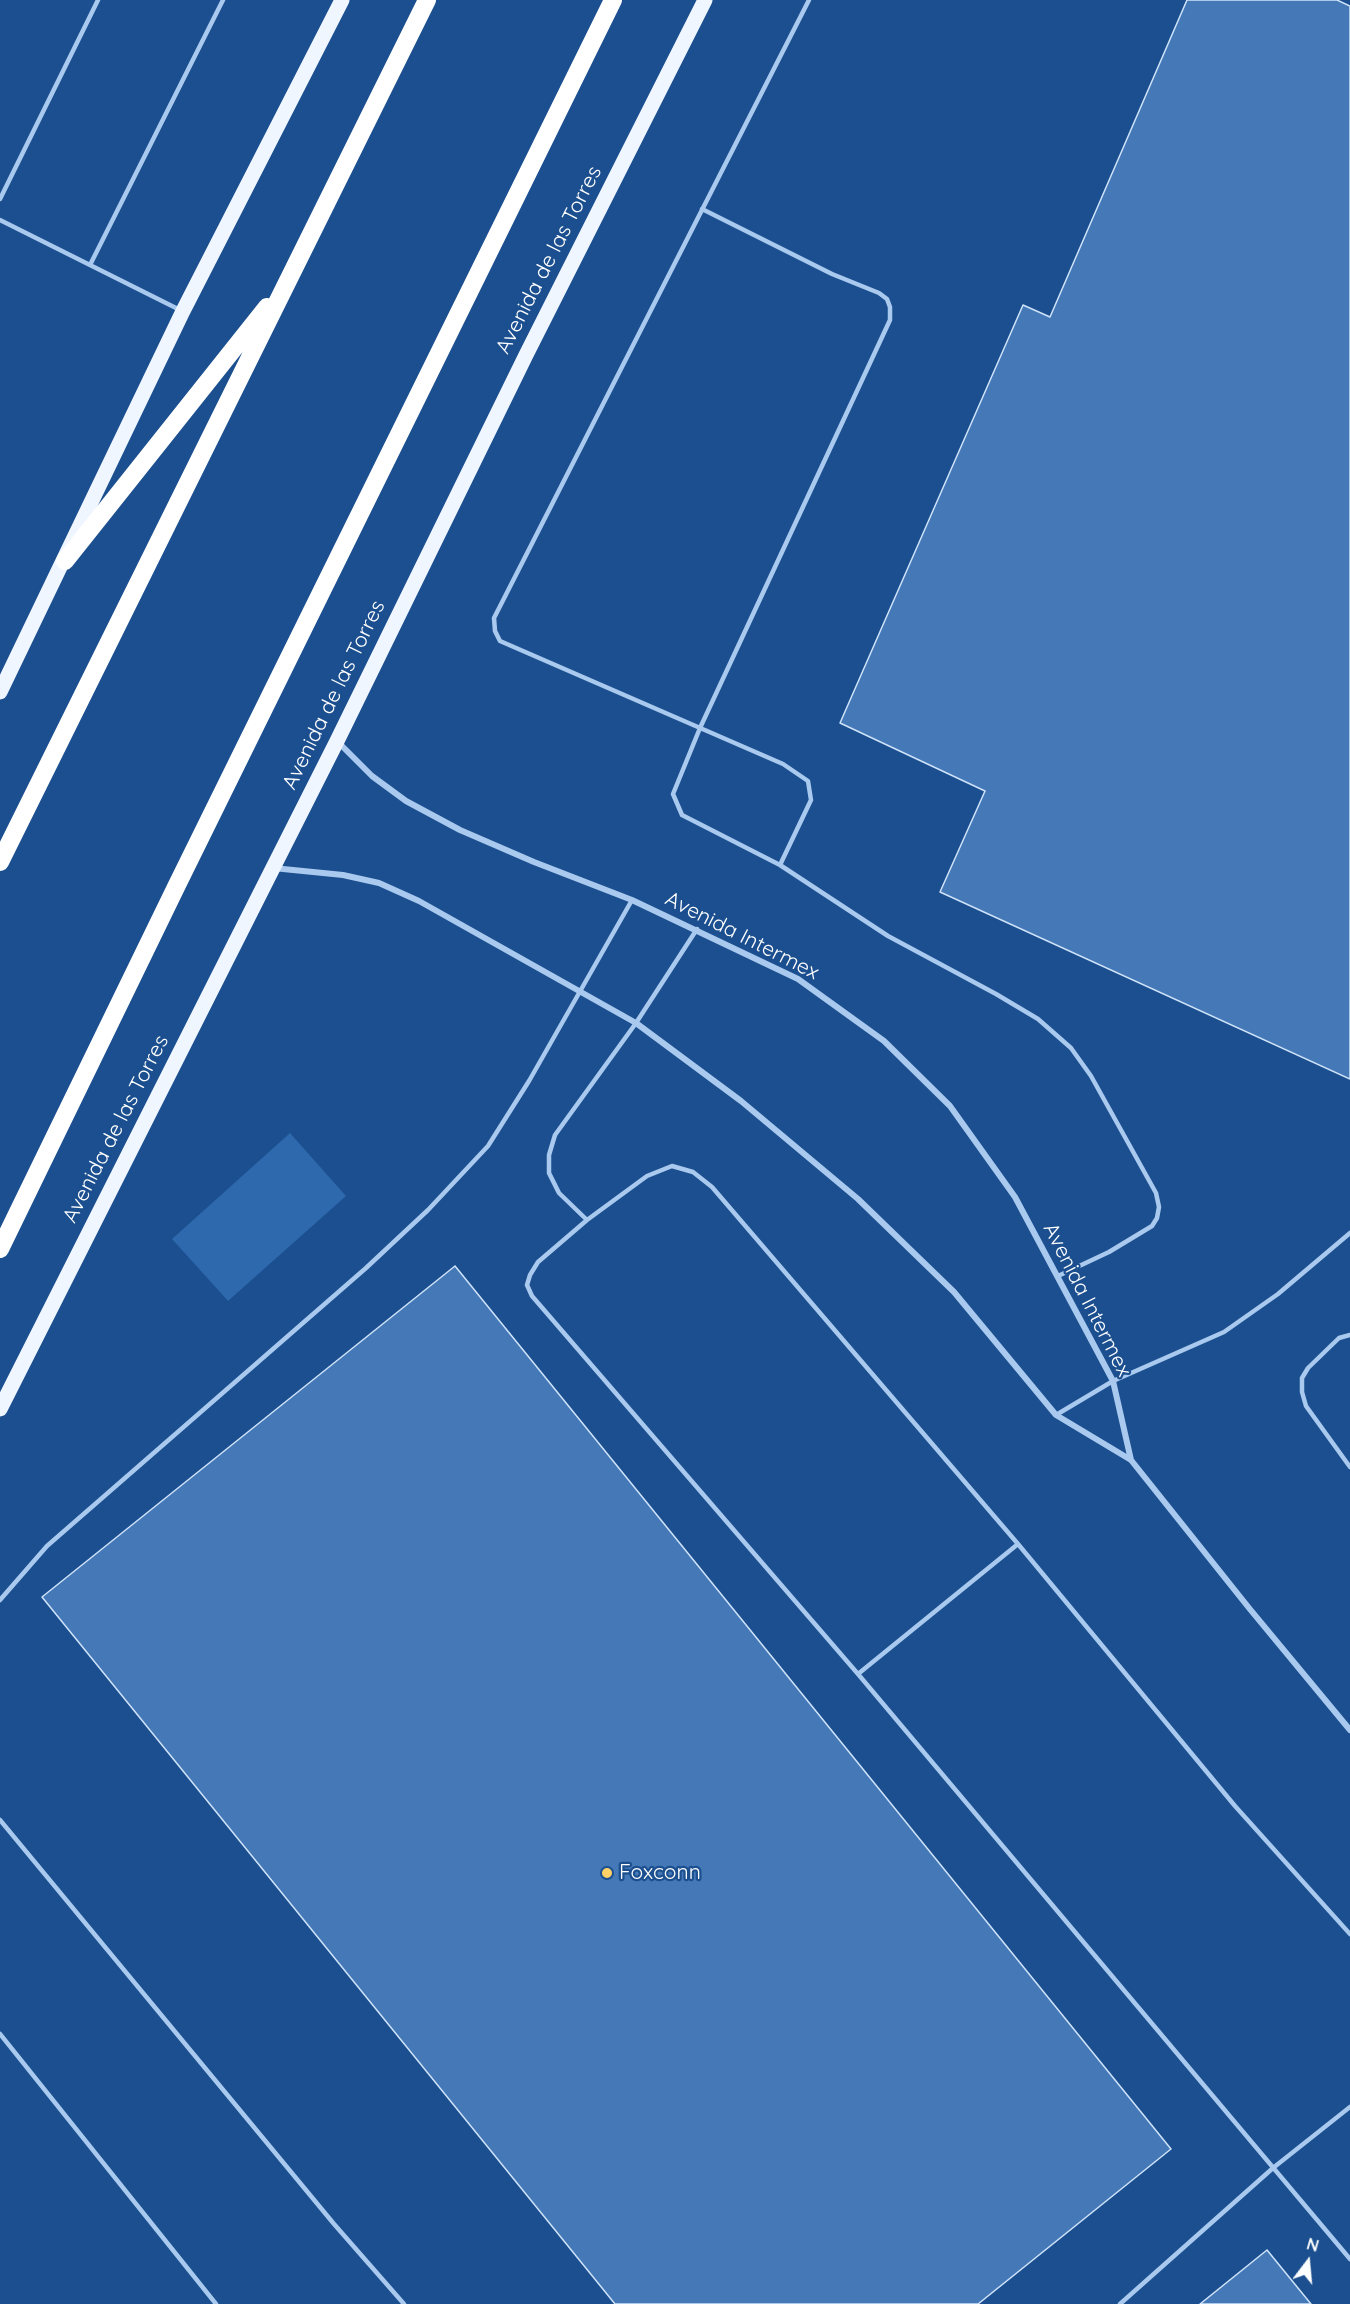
<!DOCTYPE html>
<html>
<head>
<meta charset="utf-8">
<style>
	body { margin:0 }
	#map { position:relative; width:1350px; height:2304px; overflow:hidden; background:#1b4f8f; font-family:Quicksand,sans-serif }
	canvas { display:block }
	.north { position:absolute; left:1278px; top:2232px; width:60px; height:60px; -webkit-text-stroke:4px #1b4f8f; paint-order:stroke; rotate:16deg; font-size:16px; font-weight:700; line-height:24px; text-align:center; color:#fff }
	.north::after { content:''; display:block; margin:auto; width:21px; height:27px; background:#fff; clip-path:polygon(50% 0,100% 100%,50% 72%,0 100%) }
</style>
</head>
<body>
<div id="map">
<canvas width="1350" height="2304"></canvas>
<div class="north">N</div>
</div>
<script>
const context = document.querySelector('canvas').getContext('2d');
context.lineJoin = 'round';
function fillPath(path, color) {
  context.fillStyle = color;
  context.fill(path, 'evenodd');
}
function poly(rows) {
  const path = new Path2D();
  for (const r of rows) {
    path.moveTo(r[0], r[1]);
    for (let i = 2; i < r.length; i += 2) path.lineTo(r[i], r[i + 1]);
  }
  return path;
}
function strokePath(path, color, width, dash) {
  context.strokeStyle = color;
  context.lineWidth = width;
  context.lineCap = dash ? 'butt' : 'round';
  context.setLineDash(dash || []);
  context.stroke(path);
}
function label(font, color, halo, rows, align = 'center') {
  context.font = font + ' Quicksand,sans-serif';
  context.lineWidth = 4.5;
  context.setLineDash([]);
  context.textBaseline = 'middle';
  context.strokeStyle = halo;
  context.fillStyle = color;
  for (const [text, x, y, turn = 0] of rows) {
    context.save();
    context.translate(x, y);
    context.rotate((+turn || 0) * Math.PI / 180);
    context.textAlign = isNaN(turn) ? turn : align;
    if (halo) context.strokeText(text, 0, 0);
    context.fillText(text, 0, 0);
    context.restore();
  }
}
fillPath(poly([
	[290,1133,346,1196,228,1301,172,1239]
]), '#2e69ad');
const building = poly([
	[1187,0,1337,0,1350,6,1350,1079,940,892,985,791,840,723,1023,305,1050,317,1187,0],
	[455,1266,1171,2149,978,2304,615,2304,42,1597,455,1266],
	[1267,2250,1311,2304,1200,2304,1267,2250]
]);
fillPath(building, '#4478b7');
strokePath(building, '#cfe3fa', 1.5);
strokePath(poly([
	[0,199,98,0],
	[702,209,832,274,879,293,887,299,890,307,890,320,700,728,673,794,682,815,780,865,888,936,996,994,1038,1019,1071,1048,1091,1076,1156,1193,1159,1207,1157,1218,1152,1226,1109,1252,1058,1276],
	[0,220,90,265],
	[180,310,90,265,223,0],
	[780,865,811,800,808,781,783,764,500,641,495,631,494,618,809,0],
	[587,1220,559,1193,549,1173,549,1155,555,1135,636,1023,697,929],
	[1350,1335,1339,1338,1308,1368,1302,1378,1302,1392,1306,1406,1350,1467],
	[1056,1415,1113,1381,1224,1332,1278,1294,1350,1233],
	[0,1600,47,1546,366,1268,428,1210,488,1146,529,1081,632,900],
	[858,1674,1018,1544],
	[0,1820,334,2224,404,2304],
	[1350,1934,1235,1806,1018,1544,712,1187,693,1172,672,1166,647,1176,587,1220,538,1262,530,1275,527,1285,532,1296,858,1674,1350,2259],
	[0,2034,216,2304],
	[1120,2304,1273,2168,1350,2107]
]), '#a9c9ee', 4.5);
strokePath(poly([
	[338,742,372,776,406,801,460,830,534,862,632,900,798,979,884,1041,950,1106,1015,1197,1113,1381,1131,1460],
	[273,868,343,875,379,883,419,901,636,1023,741,1101,858,1199,954,1292,1056,1415,1131,1460,1249,1608,1350,1730]
]), '#a9c9ee', 6);
strokePath(poly([
	[0,692,183,311,342,0],
	[0,1409,337,741,526,355,705,0]
]), '#f0f6ff', 15);
strokePath(poly([
	[65,561,267,307],
	[0,862,427,0],
	[0,1249,177,885,613,0]
]), '#fff', 18);
for (const [x, y, r, color] of [
	[607,1873,6,"#ffd166"]
]) {
  const dot = new Path2D();
  dot.arc(x, y, r, 0, 2 * Math.PI);
  context.fillStyle = color;
  context.fill(dot);
  strokePath(dot, '#1b4f8f', 2);
}
label('21px', '#fff', '#1b4f8f', [
	["Avenida de las Torres",549,260,-63],
	["Avenida de las Torres",334,695,-64],
	["Avenida Intermex",742,936,27],
	["Avenida de las Torres",116,1129,-63],
	["Avenida Intermex",1087,1300,63]
]);
label('21px', '#fff', '#1b4f8f', [
	["Foxconn",619,1873]
], 'left');
</script>
</body>
</html>
